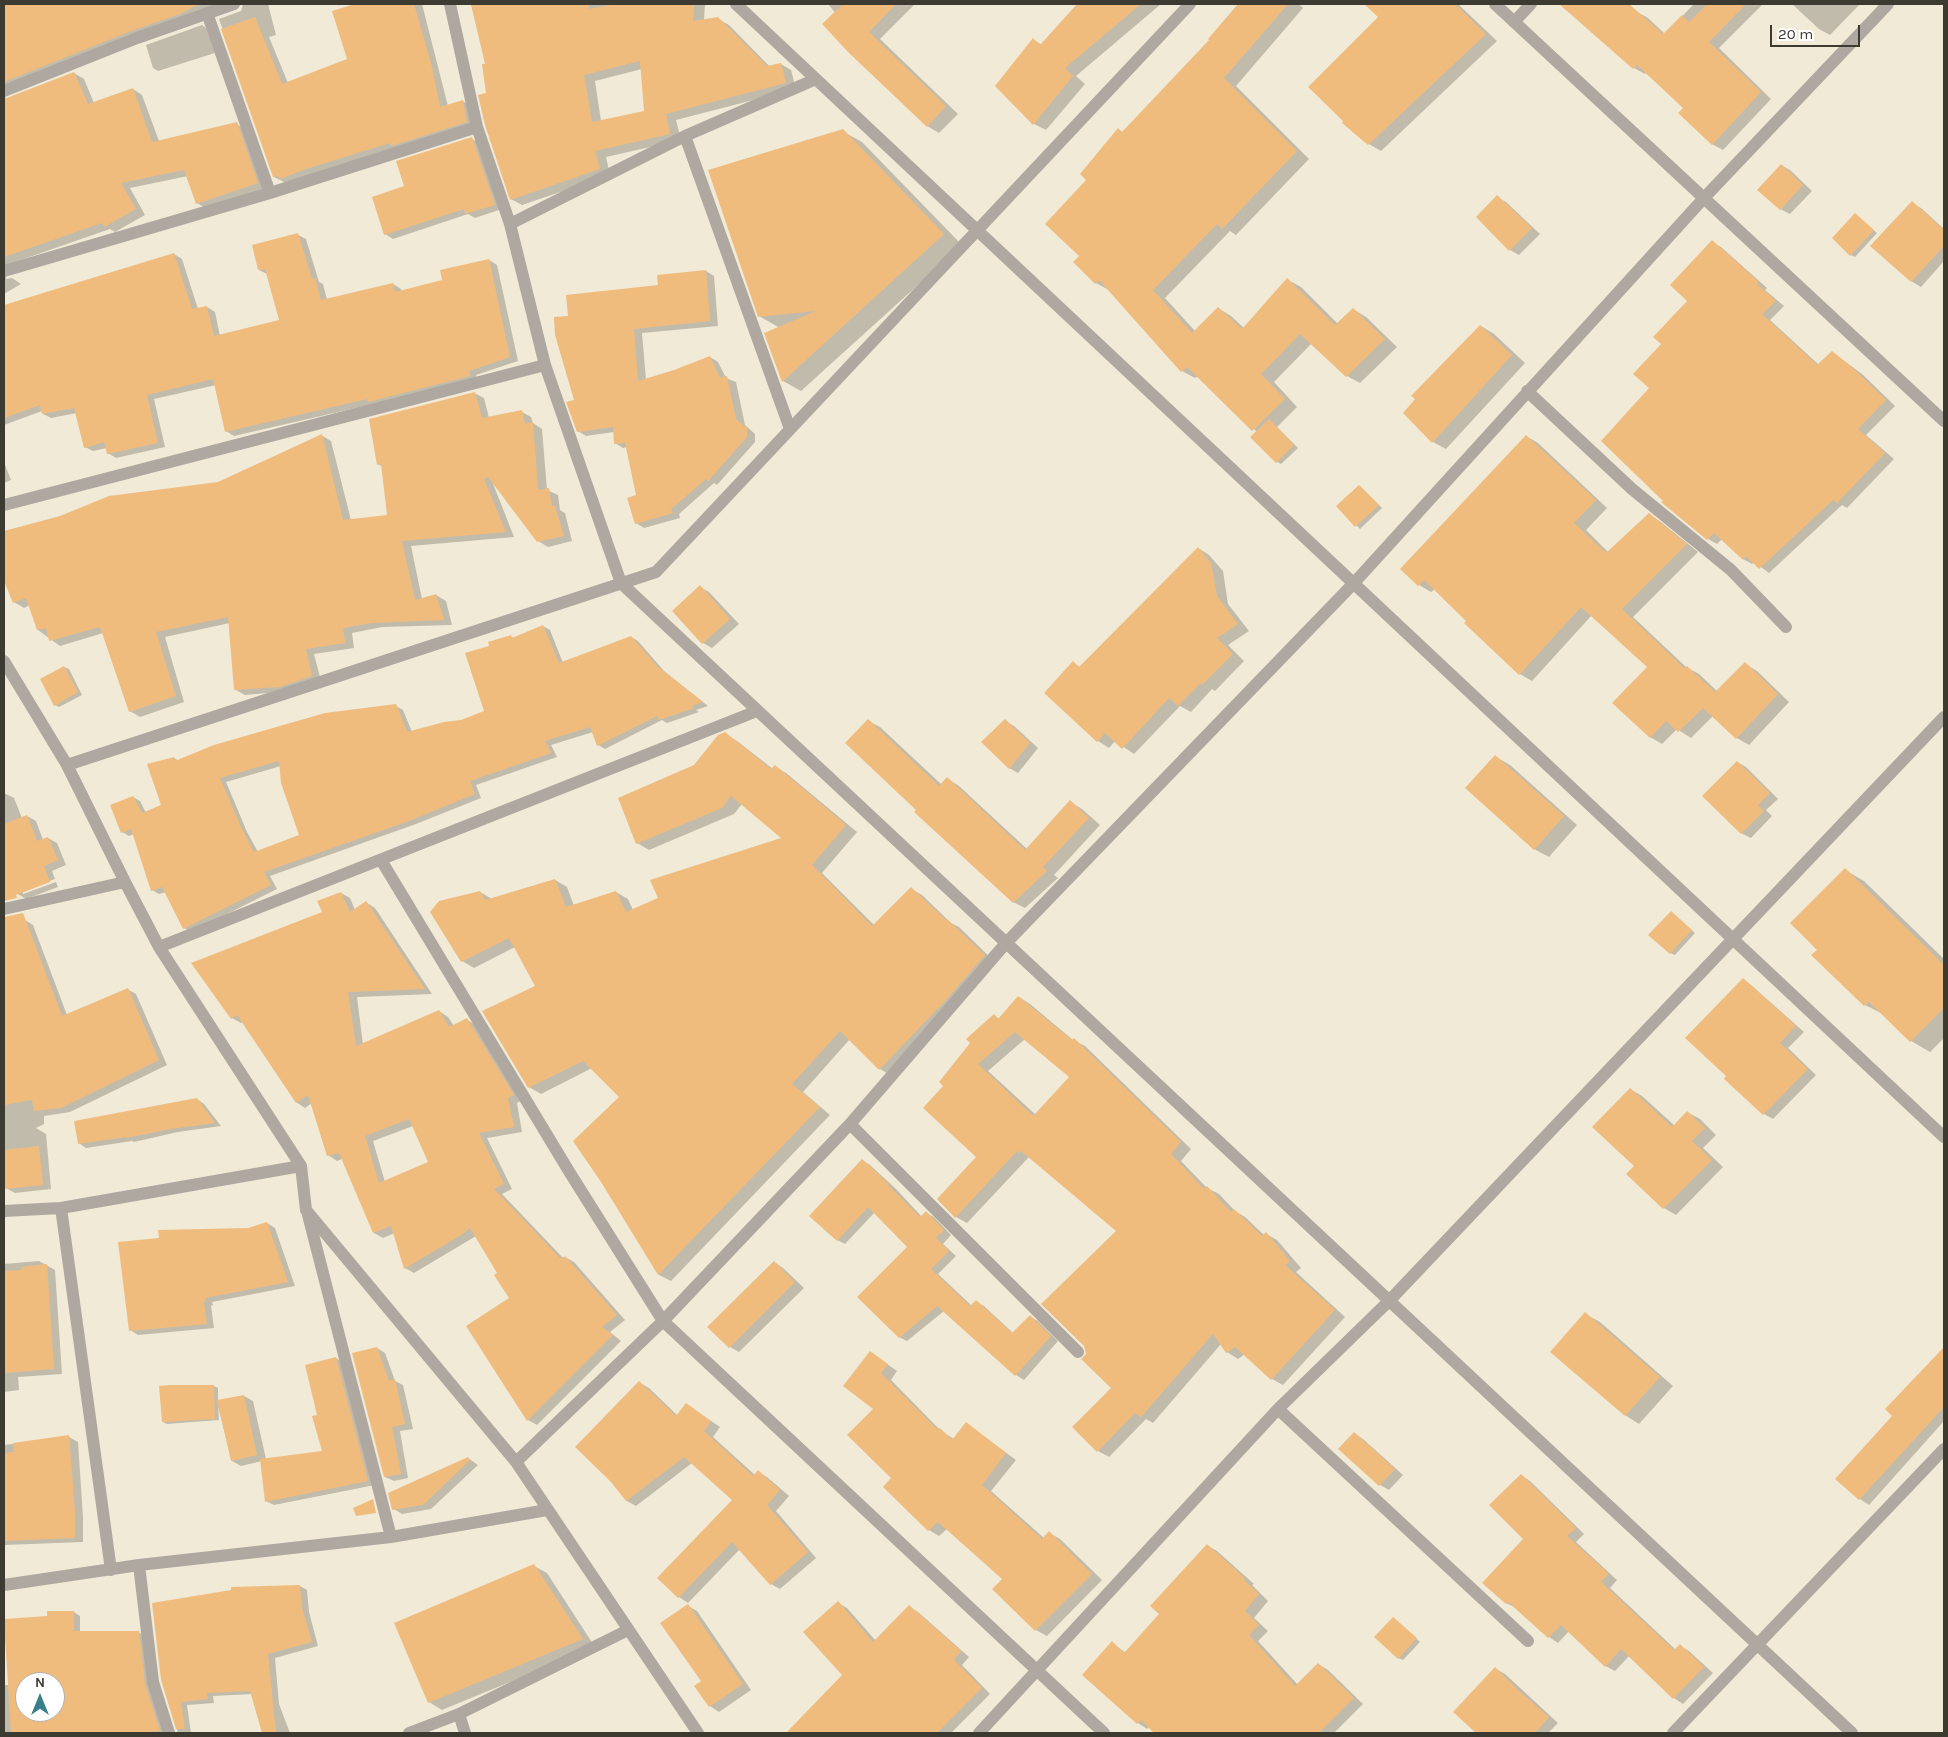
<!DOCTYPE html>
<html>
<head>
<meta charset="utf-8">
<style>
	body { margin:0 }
	#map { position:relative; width:1948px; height:1737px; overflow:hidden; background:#f1ead6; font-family:Karla,sans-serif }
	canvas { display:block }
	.frame { position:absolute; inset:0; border:5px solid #3d3a32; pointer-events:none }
	.north { position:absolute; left:15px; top:1672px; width:50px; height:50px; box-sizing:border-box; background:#fff; border:1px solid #b1b0ad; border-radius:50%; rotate:0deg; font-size:14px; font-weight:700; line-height:20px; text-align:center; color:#3d3a32 }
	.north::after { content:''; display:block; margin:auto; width:18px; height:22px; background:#397f8a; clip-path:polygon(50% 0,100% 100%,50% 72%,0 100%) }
	.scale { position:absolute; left:1770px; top:25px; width:90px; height:22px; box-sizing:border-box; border:2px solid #3d3a32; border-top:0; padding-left:6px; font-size:15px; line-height:18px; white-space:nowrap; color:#3d3a32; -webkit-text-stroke:4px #fff; paint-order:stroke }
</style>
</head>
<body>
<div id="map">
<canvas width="1948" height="1737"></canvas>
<div class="frame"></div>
<div class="north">N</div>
<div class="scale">20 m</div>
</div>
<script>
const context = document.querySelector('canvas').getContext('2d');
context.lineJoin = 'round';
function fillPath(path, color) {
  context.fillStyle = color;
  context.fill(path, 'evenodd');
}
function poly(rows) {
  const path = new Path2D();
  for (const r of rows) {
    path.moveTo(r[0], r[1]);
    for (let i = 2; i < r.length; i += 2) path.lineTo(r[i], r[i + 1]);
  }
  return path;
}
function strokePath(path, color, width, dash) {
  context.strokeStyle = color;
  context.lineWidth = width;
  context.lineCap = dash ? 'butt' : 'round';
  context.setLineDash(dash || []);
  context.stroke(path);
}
fillPath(poly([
	[4,4,234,4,5,95,6,100,74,73,84,79,94,103,133,89,142,95,159,141,236,124,246,129,267,188,207,209,197,203,188,176,130,188,145,215,115,232,110,229,15,262,7,271,6,279,12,278,21,284,4,294],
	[243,4,268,4,276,35,269,37,288,83,349,60,334,12,359,4,422,4,448,106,463,101,472,107,477,127,290,184,284,182,274,177,219,19,241,11],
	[471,4,705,4,704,20,718,19,729,25,770,67,781,64,791,70,796,89,676,120,681,140,606,157,610,175,522,205,511,199,488,93,486,65],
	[642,69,646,112,601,121,595,81],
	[828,4,915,4,880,39,958,114,939,133,927,126],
	[1078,4,1161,4,1076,76,1085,84,1046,130,1034,124,1034,40,1042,45],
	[1240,4,1299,4,1303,8,1236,86,1309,159,1236,235,1230,231,1165,298,1195,331,1218,308,1231,316,1244,328,1288,280,1301,287,1338,324,1353,309,1366,317,1397,347,1360,383,1347,376,1312,343,1274,382,1297,407,1277,427,1298,448,1281,464,1277,462,1257,432,1198,376,1195,378,1182,371,1109,290,1096,283,1081,256,1088,180,1118,130,1123,132,1211,40,1210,39],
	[1383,4,1458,4,1497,41,1381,151,1369,144,1344,123,1380,17,1375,12],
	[1567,4,1599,4,1624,26,1637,12,1648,18,1665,34,1694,4,1763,4,1719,48,1771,99,1723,150,1712,144,1685,108,1647,72,1645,74,1634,68,1563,7],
	[1792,4,1860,4,1830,35,1819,29],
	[202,25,206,28,215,53,158,71,153,68,146,45],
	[842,131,862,142,962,245,801,391,783,381,780,328,759,316],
	[472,139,480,143,502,209,475,218,468,214,393,239,385,234,405,187],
	[1781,165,1790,170,1812,191,1790,214,1780,209],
	[1497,197,1506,202,1540,234,1519,255,1510,250],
	[1912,203,1921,208,1944,229,1944,261,1921,287,1911,281],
	[1856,215,1877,233,1855,257,1851,255],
	[298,235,306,239,319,282,323,284,327,300,393,284,401,289,402,291,444,281,489,260,497,265,518,361,476,375,478,380,234,436,226,431,216,385,154,399,165,447,116,458,108,453,107,448,93,451,85,447,77,413,51,418,43,414,42,411,4,425,4,306,174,254,182,259,198,309,207,307,215,312,220,336,280,321,267,274,259,270],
	[1712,242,1721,247,1767,288,1765,290,1784,306,1770,320,1819,365,1832,352,1862,374,1895,406,1866,435,1894,459,1847,508,1842,505,1769,573,1754,562,1752,564,1743,559,1722,539,1717,544,1708,539,1665,501,1651,388,1663,344,1689,301],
	[706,271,714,276,718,326,642,333,646,380,675,372,710,357,718,362,726,378,736,382,745,425,755,434,755,442,717,485,714,483,679,514,680,518,644,528,636,523,637,496,627,447,623,448,615,443,614,432,586,436,578,431,569,317],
	[1481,326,1494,334,1525,363,1446,449,1433,442],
	[474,393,484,398,489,418,522,412,531,417,533,423,542,429,547,490,558,495,560,510,565,513,572,541,548,547,538,541,492,481,514,537,411,546,422,599,436,595,446,601,452,625,382,627,352,633,354,648,314,654,321,681,291,691,245,695,236,690,230,623,165,637,184,702,140,717,130,711,103,633,60,646,38,630,30,605,24,608,14,602,4,578,4,533,60,517,218,483,321,435,331,441,351,520,388,516,383,467,378,464],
	[1526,436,1538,443,1607,508,1586,530,1608,552,1649,515,1661,522,1698,552,1633,617,1686,667,1699,674,1718,692,1745,664,1757,671,1789,702,1749,745,1737,738,1713,716,1691,738,1677,729,1662,744,1650,737,1649,667,1592,615,1532,681,1520,674,1435,589,1431,592,1419,585,1401,569],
	[4,462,11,480,4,483],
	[1360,486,1382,508,1360,529,1338,506],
	[1198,548,1209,555,1223,571,1228,604,1249,631,1228,645,1244,661,1215,691,1212,689,1191,712,1180,706,1134,754,1115,741,1109,748,1098,741,1073,663,1080,667],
	[700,587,709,592,739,624,712,648,703,643],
	[543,626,550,630,563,663,631,637,638,641,664,671,708,706,696,710,699,712,667,723,662,720,605,749,598,745,593,732,551,745,557,757,476,785,481,798,416,824,270,876,277,889,191,932,184,928,166,892,159,894,152,890,134,834,129,836,122,832,133,797,140,801,146,813,162,806,174,758,179,761,396,706,403,710,412,732,461,721,486,712,490,647,510,636,514,638],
	[281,766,301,836,258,852,247,832,226,782],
	[64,667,69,669,82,695,59,707,55,705],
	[868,721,880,727,942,785,948,779,959,786,1027,849,1070,802,1082,809,1100,825,1054,875,1058,878,1025,908,1013,902,918,810],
	[1005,721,1014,726,1038,748,1018,773,1009,768],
	[725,734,737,741,773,769,775,767,786,773,857,832,822,873,874,925,911,889,922,895,951,923,959,927,996,963,892,1076,880,1069,850,1039,803,1092,830,1115,671,1281,659,1275,602,1181,621,1098,592,1068,541,1094,529,1087,537,987,515,947,474,968,462,961,480,892,492,899,555,880,567,887,574,906,616,892,628,899,633,910,783,839,742,804,734,814,649,850,637,843,695,766],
	[1496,757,1510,765,1577,825,1549,857,1534,849],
	[1737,762,1746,767,1778,799,1766,810,1772,816,1751,838,1741,833],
	[4,793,14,798,22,818,27,816,36,821,43,840,48,838,57,843,66,865,52,871,55,879,23,891,23,894,56,882,58,887,26,899,18,894,17,891,4,894],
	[1845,870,1864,881,1944,959,1944,1038,1930,1052,1911,1041,1885,1015,1865,1005,1813,955,1819,950],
	[341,893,350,898,355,910,367,903,375,908,432,994,357,997,363,1045,439,1011,448,1017,454,1026,467,1020,476,1025,522,1100,517,1103,522,1132,487,1138,512,1189,502,1194,564,1259,565,1257,574,1262,625,1320,610,1332,621,1341,537,1425,528,1420,468,1327,511,1299,499,1274,476,1236,414,1273,405,1268,395,1233,383,1238,374,1233,342,1159,337,1161,328,1155,312,1103,305,1108,296,1102,243,1022,241,1023,232,1018],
	[413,1126,430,1163,385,1182,373,1141],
	[1675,915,1695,933,1675,955,1670,953],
	[25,920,33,925,67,1015,127,989,136,994,167,1065,70,1112,44,1116,44,1124,36,1128,46,1134,51,1189,15,1193,6,1188,4,1171,4,926],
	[1743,980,1751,985,1804,1032,1788,1048,1816,1075,1773,1119,1764,1114],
	[1019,997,1030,1004,1073,1040,1085,1046,1191,1149,1181,1161,1207,1188,1219,1194,1235,1211,1245,1217,1264,1235,1266,1234,1277,1240,1301,1268,1296,1272,1345,1317,1283,1385,1272,1379,1245,1354,1238,1359,1227,1352,1221,1344,1153,1423,1146,1419,1109,1457,1098,1451,1113,1388,1118,1231,1029,1157,967,1223,956,1217,978,1157,945,1086,994,1016,1000,1019],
	[1025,1039,1071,1077,1036,1115,988,1071],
	[1630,1089,1642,1096,1675,1126,1687,1112,1700,1119,1716,1135,1703,1148,1723,1167,1676,1215,1664,1208],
	[197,1099,204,1104,221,1126,178,1132,134,1142,132,1141,86,1148,79,1143],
	[862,1160,870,1165,896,1189,922,1217,926,1213,934,1217,951,1235,943,1244,956,1256,938,1274,972,1306,976,1302,984,1306,1013,1333,1030,1317,1038,1321,1058,1341,1024,1380,1016,1375,944,1311,907,1341,899,1337,909,1247,875,1212,845,1244,837,1240],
	[267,1223,275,1228,295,1286,212,1302,213,1305,211,1306,214,1328,138,1335,130,1330,248,1230],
	[39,1261,55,1270,62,1374,18,1377,19,1390,4,1392,4,1264],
	[774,1262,783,1268,804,1288,739,1352,730,1347],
	[1585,1314,1600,1322,1673,1386,1639,1424,1625,1415],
	[377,1348,385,1353,395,1381,403,1385,413,1429,400,1431,408,1478,394,1481,385,1477],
	[1944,1349,1944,1421,1869,1505,1860,1499,1837,1479,1894,1416,1887,1409],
	[870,1352,897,1371,891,1380,941,1431,954,1439,966,1423,1016,1460,991,1491,1044,1538,1049,1533,1060,1539,1102,1580,1047,1636,1036,1630,993,1589,1003,1579,947,1529,939,1536,929,1530,893,1478,875,1409],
	[336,1358,344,1363,375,1485,274,1505,266,1501,262,1461,241,1466,232,1461,218,1406,219,1420,167,1424,163,1422,214,1386,218,1388,218,1401,244,1396,253,1401,266,1459,324,1452,319,1416],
	[640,1383,649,1388,678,1416,686,1404,720,1427,713,1437,755,1475,758,1472,767,1477,789,1496,776,1511,816,1558,780,1589,771,1584,740,1549,688,1603,679,1597,659,1578,734,1500,692,1463,636,1506,627,1501,612,1481],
	[1354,1433,1363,1439,1403,1475,1389,1490,1380,1485],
	[69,1437,78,1442,83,1517,83,1542,4,1545,4,1445],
	[468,1458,478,1465,431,1509,402,1514,394,1509],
	[1521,1475,1530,1481,1584,1534,1576,1542,1617,1580,1610,1588,1676,1650,1680,1646,1689,1651,1713,1673,1683,1704,1674,1698,1629,1656,1615,1671,1605,1666,1569,1631,1558,1643,1549,1637,1516,1608,1506,1603,1524,1539],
	[1208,1546,1217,1551,1254,1584,1252,1585,1268,1601,1254,1618,1268,1631,1258,1641,1298,1685,1318,1664,1328,1670,1363,1704,1334,1733,1155,1733,1149,1727,1147,1729,1138,1723,1112,1643,1126,1653,1161,1614],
	[534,1566,547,1573,595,1647,442,1710,429,1702],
	[300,1586,307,1590,309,1612,318,1646,275,1658,279,1704,290,1733,263,1733,253,1694,213,1696,214,1703,187,1705,191,1733,178,1733,162,1680],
	[838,1603,847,1608,876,1641,909,1607,918,1612,969,1657,962,1665,990,1694,951,1733,788,1733,843,1675],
	[688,1606,697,1611,751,1690,719,1712,710,1706,702,1681],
	[74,1612,80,1616,80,1632,138,1632,145,1636,165,1733,99,1733,80,1693,83,1733,4,1733,4,1685,9,1685,4,1620,49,1618],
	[25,1682,55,1682,55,1712,25,1712],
	[1394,1618,1420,1642,1403,1660,1398,1658],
	[1496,1669,1505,1674,1558,1723,1548,1733,1477,1733,1455,1712]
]), '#0003');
fillPath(poly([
	[4,4,199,4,180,14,134,30,4,82],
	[355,4,414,4,432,67,440,107,463,100,467,122,391,146,390,143,306,169,280,179,278,176,273,177,221,29,255,17,282,84,347,59,332,11],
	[471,4,588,4,589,9,616,4,694,4,693,21,718,17,767,66,781,63,786,83,666,114,670,134,595,151,600,169,510,200,485,125,478,95,486,93,482,64,485,64],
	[640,61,644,111,592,122,584,75],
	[843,4,896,4,869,32,946,106,927,127,848,52,822,24],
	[1077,4,1141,4,1065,68,1073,76,1033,125,995,86,1033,38,1040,45],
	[1238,4,1288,4,1224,78,1297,151,1222,229,1217,224,1153,290,1192,333,1218,307,1242,329,1287,278,1335,325,1353,308,1385,339,1346,377,1300,334,1261,374,1285,399,1252,431,1187,367,1181,372,1099,280,1095,284,1073,262,1079,256,1045,224,1086,180,1080,174,1118,128,1122,132,1209,40,1208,39],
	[1364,4,1455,4,1486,34,1368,145,1342,123,1343,121,1308,87,1378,17],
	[1559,4,1629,4,1663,34,1682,15,1689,22,1707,4,1746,4,1709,42,1761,92,1712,145,1678,113,1683,108,1637,65,1633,69],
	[74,72,88,104,133,88,152,142,237,122,258,183,196,204,184,170,121,183,136,209,104,227,102,223,4,257,4,99],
	[843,129,944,234,782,382,764,333,816,311,758,317,708,170],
	[472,137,495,205,465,214,464,209,384,235,372,197,404,186,396,161],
	[1781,164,1803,185,1780,210,1757,190],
	[1497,195,1532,228,1509,251,1476,217],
	[1912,201,1944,230,1944,246,1911,282,1870,246],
	[1855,213,1874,230,1850,256,1832,238],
	[298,233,312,279,315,278,321,300,393,283,395,292,442,280,440,270,489,259,510,357,469,371,470,376,368,402,367,399,225,432,213,379,147,395,158,443,107,454,104,442,84,448,74,408,42,414,40,405,4,418,4,305,174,253,192,309,207,306,214,336,279,320,265,269,258,270,252,245],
	[1712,240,1759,282,1757,284,1776,301,1762,314,1817,365,1832,351,1852,367,1886,400,1858,429,1885,453,1837,503,1833,500,1759,569,1746,556,1743,560,1714,533,1707,540,1661,502,1663,501,1601,441,1649,388,1633,374,1661,344,1653,337,1687,301,1670,285],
	[706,270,710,321,634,329,638,381,674,370,710,356,720,378,727,376,736,419,747,428,747,437,708,481,706,479,671,509,673,513,635,524,627,498,636,495,625,443,614,444,613,427,577,432,566,402,574,400,555,335,554,317,568,316,566,295,658,285,657,275],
	[1480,325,1512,355,1432,443,1403,413,1415,399,1411,396],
	[475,392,482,418,522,410,525,424,533,422,538,490,549,488,552,506,555,506,564,536,537,542,488,477,484,479,506,532,402,541,415,600,436,594,444,620,372,623,343,628,345,643,306,649,312,676,280,687,234,690,228,617,156,632,176,696,129,712,100,627,49,641,46,628,37,630,26,598,13,603,4,581,4,531,60,516,109,496,218,482,322,434,343,520,387,515,381,464,377,465,369,419],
	[1269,419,1294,445,1276,463,1250,437],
	[1526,435,1596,500,1574,523,1606,553,1649,513,1687,544,1622,609,1684,668,1687,666,1715,692,1745,662,1778,694,1736,739,1703,708,1678,732,1666,721,1650,738,1612,703,1647,667,1581,607,1519,675,1464,623,1466,621,1424,580,1418,586,1400,569],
	[1359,485,1379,505,1355,527,1336,506],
	[1198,547,1211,563,1217,596,1238,624,1217,638,1233,654,1202,685,1201,683,1178,706,1169,698,1122,749,1105,733,1097,742,1044,693,1073,661,1079,667],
	[700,585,730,619,702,644,672,611],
	[543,625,559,663,631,636,657,666,703,702,691,706,694,708,659,720,657,716,597,746,590,727,545,741,551,753,470,781,475,794,409,821,264,872,271,885,183,929,162,887,151,891,131,829,121,833,110,805,133,796,142,813,161,805,147,764,174,757,175,761,214,745,325,713,396,704,407,732,444,722,461,720,484,711,465,653,489,646,488,642,511,635,512,638],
	[279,761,281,783,299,835,254,852,241,827,220,778],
	[64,666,78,692,54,706,40,679],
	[868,719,939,786,947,777,1025,850,1070,800,1089,818,1043,867,1047,871,1013,903,914,812,916,810,845,743],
	[1005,719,1030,743,1009,769,981,742],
	[725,732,771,769,775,765,846,825,812,865,872,926,911,887,946,920,947,919,985,955,945,1001,879,1070,840,1031,792,1084,820,1107,658,1275,601,1182,573,1141,619,1097,583,1061,528,1088,482,1011,535,986,509,938,461,962,430,912,439,901,480,891,485,900,555,879,566,907,616,891,626,912,658,898,650,880,781,838,731,796,722,808,636,844,618,798,694,765,718,735],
	[1495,755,1564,816,1534,850,1465,788],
	[1737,761,1770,793,1758,805,1764,811,1741,834,1702,796],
	[27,815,37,841,48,837,58,860,44,866,50,882,16,895,17,898,4,901,4,824],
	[1845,868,1944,965,1944,1008,1910,1042,1869,1002,1864,1006,1811,955,1817,950,1790,923],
	[341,892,350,912,366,901,425,989,348,992,356,1046,439,1010,449,1027,467,1018,514,1095,508,1098,514,1127,479,1133,504,1184,494,1189,561,1259,565,1256,617,1315,602,1327,613,1335,527,1421,466,1326,509,1298,494,1275,497,1273,470,1228,461,1235,404,1269,391,1226,373,1233,339,1153,327,1156,308,1095,296,1103,237,1015,231,1019,191,963,322,912,317,901],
	[409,1119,428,1162,379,1183,365,1136],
	[1671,911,1692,930,1670,954,1648,935],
	[23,913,62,1016,128,988,159,1060,61,1108,34,1111,32,1100,4,1105,4,917],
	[1743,978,1796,1026,1780,1043,1808,1069,1763,1115,1724,1079,1726,1076,1685,1038],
	[1018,996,1072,1040,1074,1038,1181,1142,1171,1154,1204,1189,1207,1186,1231,1212,1234,1209,1262,1236,1266,1232,1290,1261,1285,1265,1335,1310,1271,1380,1235,1347,1226,1353,1213,1334,1141,1417,1135,1413,1097,1452,1072,1427,1111,1388,1081,1359,1086,1354,1084,1346,1041,1304,1116,1231,1021,1151,1019,1153,1017,1151,955,1218,937,1199,976,1157,923,1108,943,1086,939,1082,970,1043,966,1039,994,1014,998,1019],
	[1015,1032,1069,1077,1033,1116,978,1064],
	[1630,1088,1672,1127,1687,1111,1705,1128,1692,1141,1712,1160,1663,1209,1626,1174,1634,1166,1592,1127],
	[197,1098,215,1123,170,1129,126,1138,126,1137,78,1144,74,1121],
	[39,1146,43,1185,4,1189,4,1150],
	[862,1159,889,1184,888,1185,920,1217,926,1211,944,1230,936,1238,949,1251,931,1269,970,1306,976,1300,1012,1333,1030,1315,1051,1336,1015,1376,937,1306,899,1338,857,1297,907,1247,868,1207,837,1241,809,1216],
	[267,1222,288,1282,205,1298,206,1301,204,1302,207,1324,129,1331,118,1242,159,1238,158,1230,248,1228],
	[774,1261,795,1282,729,1348,707,1327],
	[47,1264,54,1369,4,1373,4,1271,21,1270,21,1267],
	[1585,1312,1660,1377,1625,1416,1550,1352],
	[377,1347,389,1381,395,1379,405,1424,392,1427,401,1474,384,1477,352,1353],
	[1944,1347,1944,1407,1859,1500,1835,1479,1892,1416,1885,1409],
	[870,1351,888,1364,881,1373,938,1430,940,1428,952,1440,966,1422,1006,1453,982,1485,1042,1539,1049,1531,1092,1574,1035,1631,992,1589,1002,1579,938,1522,928,1531,883,1487,891,1478,847,1435,873,1409,843,1386],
	[336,1357,368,1481,265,1502,260,1459,322,1451,312,1416,317,1415,305,1365],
	[639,1381,676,1416,686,1403,711,1421,704,1431,753,1476,758,1470,780,1490,767,1505,808,1552,770,1585,732,1542,678,1598,657,1578,732,1500,684,1457,626,1501,611,1482,575,1447],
	[170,1385,214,1385,215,1419,162,1422,159,1386],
	[244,1395,257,1455,231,1461,217,1400],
	[1354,1432,1395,1469,1379,1486,1338,1449],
	[69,1435,75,1512,75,1538,4,1541,4,1453,14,1452,13,1443],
	[468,1457,470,1460,423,1505,392,1510,388,1493],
	[1521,1474,1576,1528,1567,1536,1609,1574,1601,1582,1674,1650,1680,1644,1704,1667,1673,1699,1621,1649,1605,1667,1561,1625,1548,1638,1508,1602,1506,1604,1482,1583,1523,1539,1489,1505],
	[373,1499,376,1513,356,1516,353,1508],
	[1207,1544,1245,1578,1243,1579,1259,1594,1245,1611,1259,1625,1249,1635,1295,1686,1318,1663,1354,1698,1319,1733,1154,1733,1141,1720,1137,1724,1082,1675,1112,1641,1124,1653,1159,1614,1150,1606],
	[534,1564,583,1639,428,1703,394,1623],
	[300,1585,302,1608,312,1642,268,1654,276,1733,262,1733,250,1691,207,1693,208,1699,181,1702,185,1729,176,1729,161,1680,152,1603,231,1590,231,1587],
	[838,1601,873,1642,909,1605,961,1651,954,1660,982,1688,937,1733,786,1733,842,1675,803,1632],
	[688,1604,743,1684,709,1707,694,1686,701,1681,660,1623],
	[47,1611,74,1611,74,1631,139,1631,145,1684,160,1731,142,1733,11,1733,4,1619,47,1616],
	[25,1682,55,1682,55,1712,25,1712],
	[1393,1617,1417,1638,1398,1659,1374,1637],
	[1495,1667,1519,1691,1549,1717,1535,1733,1476,1733,1453,1712]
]), '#f0bc7e');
strokePath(poly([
	[450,4,477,127,510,224,545,365,621,583,1852,1733],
	[736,4,1944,1137],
	[1495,4,1944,421],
	[1514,22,1531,4],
	[4,91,137,38,234,4],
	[270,193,477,127],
	[510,224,685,136],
	[4,271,270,193,207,13],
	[1527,391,1632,489,1731,570,1786,627],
	[790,429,685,136,816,79],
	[4,505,545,365],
	[4,661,67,765,125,882,159,947,301,1166,306,1210,516,1462,698,1733],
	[67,765,656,572,1190,4],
	[381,860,570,1173,663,1321,1104,1733],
	[4,909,125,882],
	[159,947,757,711],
	[850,1124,1078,1352],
	[61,1208,111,1570],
	[4,1211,61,1208,301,1166],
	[308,1215,391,1537],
	[1278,1409,1528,1641],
	[516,1462,663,1321,850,1124,1006,943,1354,583,1704,198,1888,4],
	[139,1565,153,1682,169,1733],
	[4,1585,139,1565,391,1537,547,1510],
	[459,1714,628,1630],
	[409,1733,459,1714,465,1733],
	[979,1733,1278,1409,1389,1301,1944,717],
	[1673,1733,1944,1449]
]), '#aea8a1', 12);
</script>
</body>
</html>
